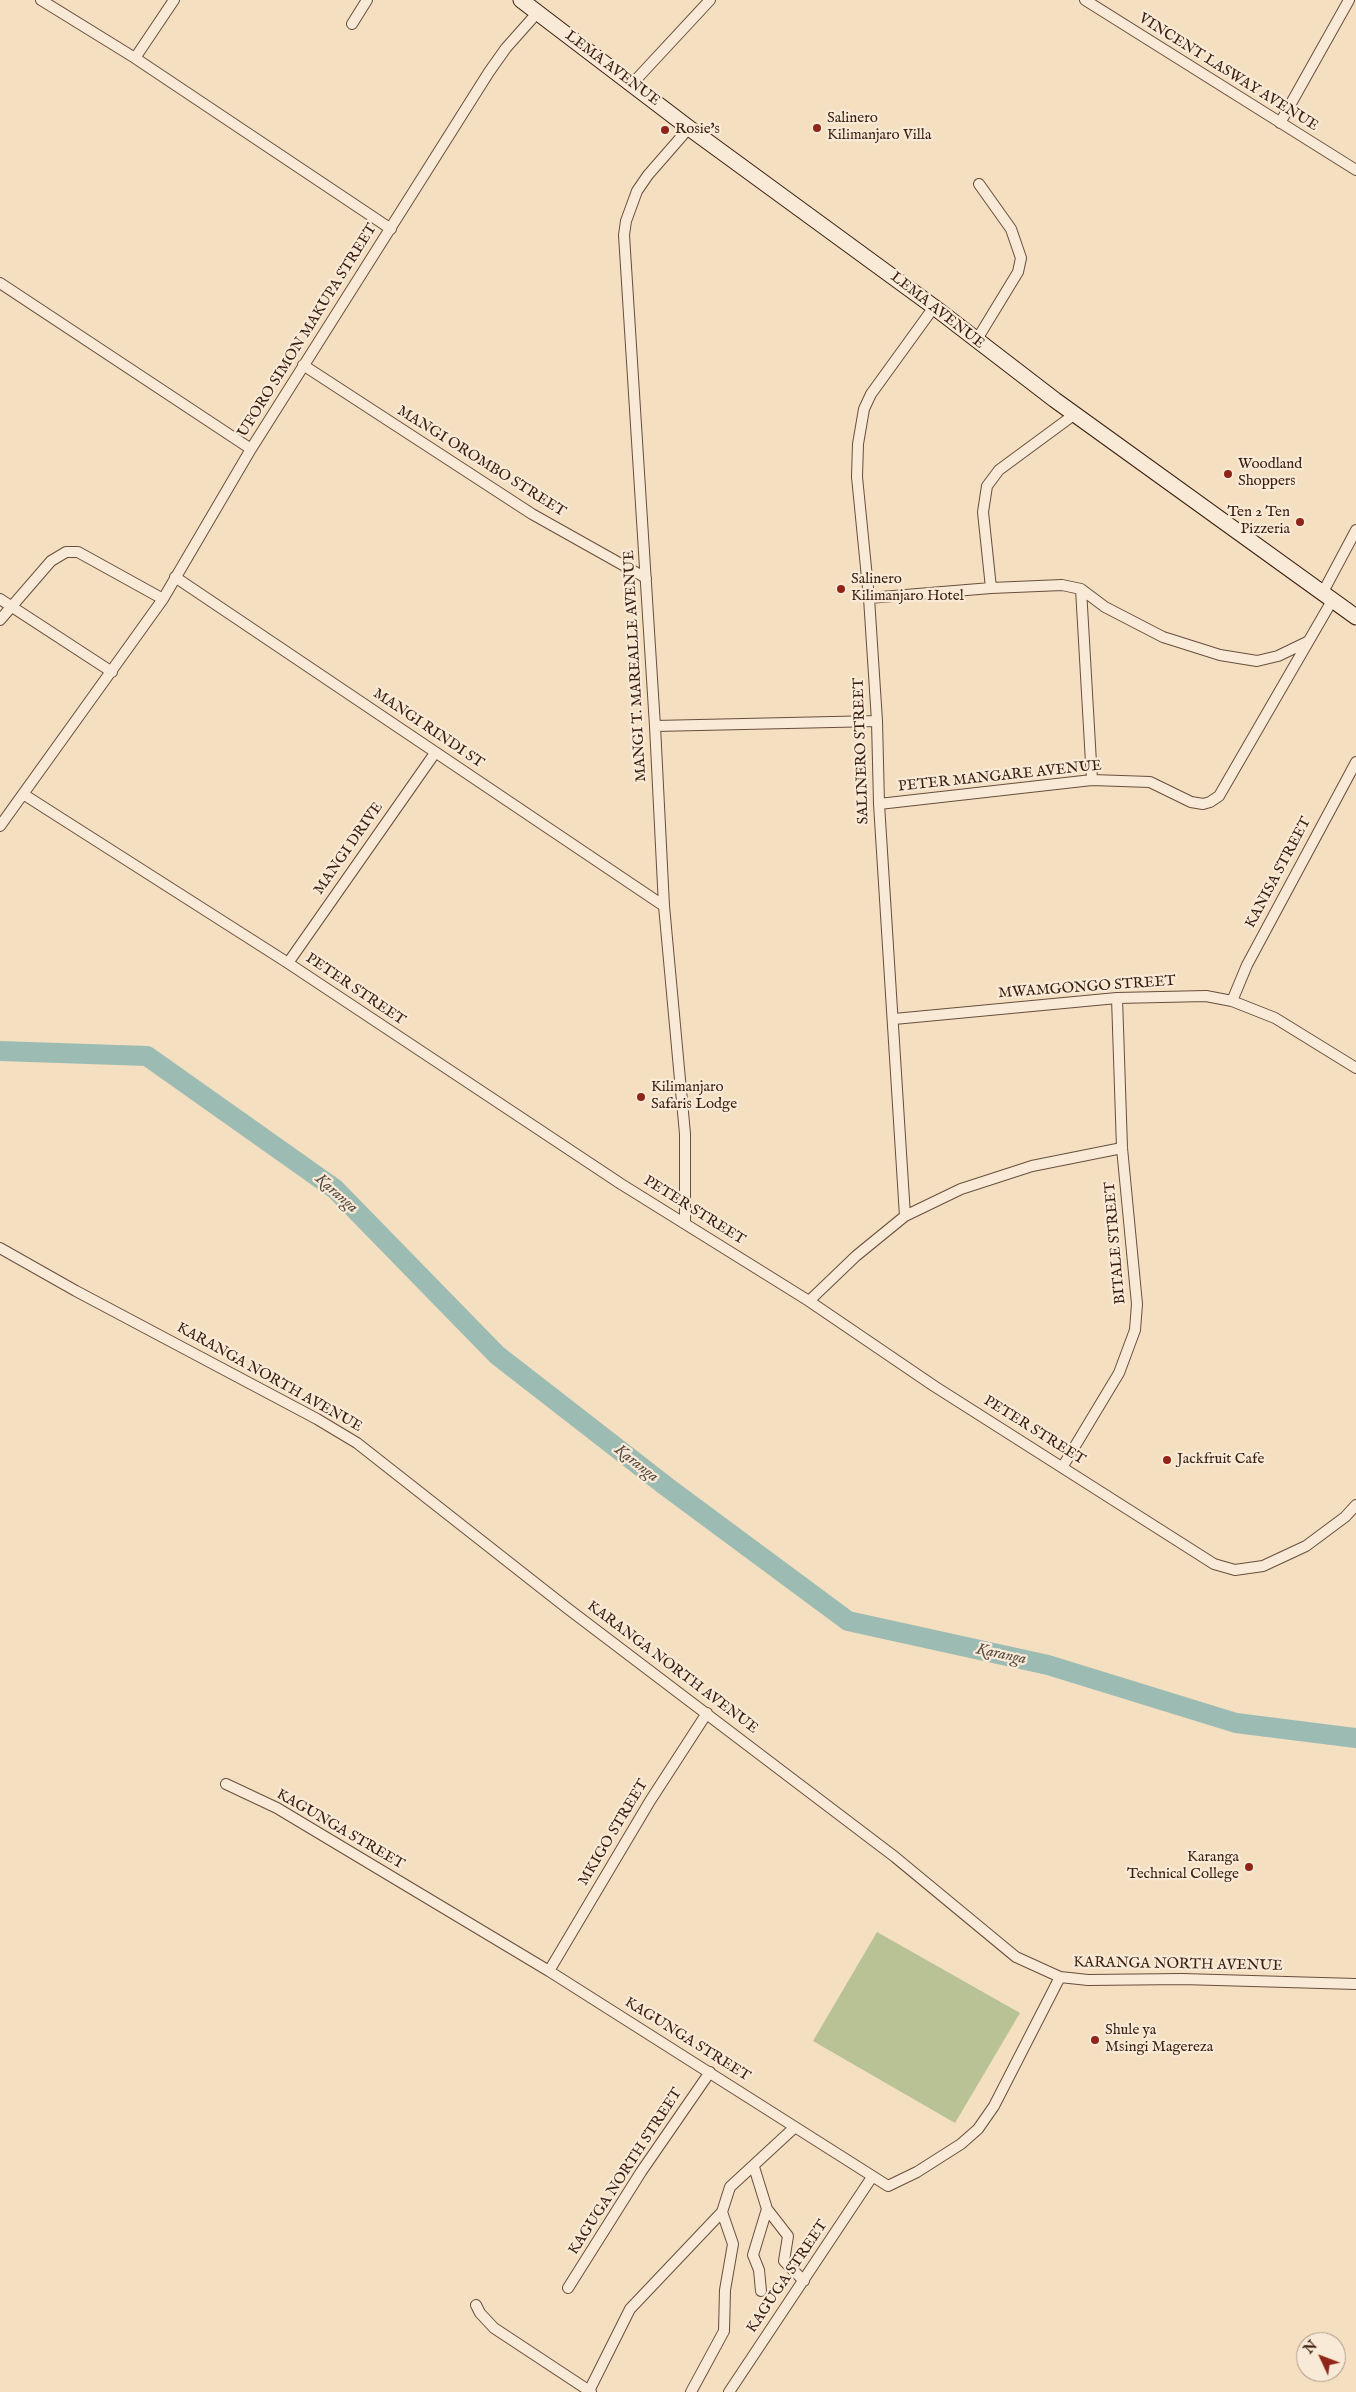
<!DOCTYPE html>
<html>
<head>
<meta charset="utf-8">
<style>
	body { margin:0 }
	#map { position:relative; width:1356px; height:2392px; overflow:hidden; background:#f4dfc0; font-family:"IM FELL English",serif }
	canvas { display:block }
	.north { position:absolute; left:1296px; top:2332px; width:50px; height:50px; box-sizing:border-box; background:#f8ead6; border:1px solid #ac9887; border-radius:50%; rotate:313deg; font-size:14px; font-weight:700; line-height:20px; text-align:center; color:#3b1e11 }
	.north::after { content:''; display:block; margin:auto; width:18px; height:22px; background:#8f2418; clip-path:polygon(50% 0,100% 100%,50% 72%,0 100%) }
</style>
</head>
<body>
<div id="map">
<canvas width="1356" height="2392"></canvas>
<div class="north">N</div>
</div>
<script>
const context = document.querySelector('canvas').getContext('2d');
context.lineJoin = 'round';
function fillPath(path, color) {
  context.fillStyle = color;
  context.fill(path, 'evenodd');
}
function poly(rows) {
  const path = new Path2D();
  for (const r of rows) {
    path.moveTo(r[0], r[1]);
    for (let i = 2; i < r.length; i += 2) path.lineTo(r[i], r[i + 1]);
  }
  return path;
}
function strokePath(path, color, width, dash) {
  context.strokeStyle = color;
  context.lineWidth = width;
  context.lineCap = dash ? 'butt' : 'round';
  context.setLineDash(dash || []);
  context.stroke(path);
}
function label(font, color, halo, rows, align = 'center') {
  context.font = font + ' "IM FELL English",serif';
  context.lineWidth = 4.5;
  context.setLineDash([]);
  context.textBaseline = 'middle';
  context.strokeStyle = halo;
  context.fillStyle = color;
  for (const [text, x, y, turn = 0] of rows) {
    context.save();
    context.translate(x, y);
    context.rotate((+turn || 0) * Math.PI / 180);
    context.textAlign = isNaN(turn) ? turn : align;
    if (halo) context.strokeText(text, 0, 0);
    context.fillText(text, 0, 0);
    context.restore();
  }
}
fillPath(poly([
	[877,1932,1020,2013,955,2123,813,2041]
]), '#b8c295');
strokePath(poly([
	[0,1051,147,1056,335,1189,497,1355,667,1487,848,1621,1048,1665,1236,1723,1356,1738]
]), '#9cbcb3', 20);
const minor = poly([
	[41,0,135,58,391,229],
	[1085,0,1356,170],
	[352,24,367,0],
	[135,58,174,0],
	[632,84,710,0],
	[1280,123,1349,0],
	[0,283,251,449],
	[976,341,1018,272,1021,258,1011,229,979,184],
	[303,365,532,514,646,578],
	[175,577,664,906],
	[991,588,983,512,987,486,999,470,1075,414],
	[1081,589,1092,780],
	[1323,592,1356,530],
	[869,598,991,588,1062,585,1081,589,1105,607,1163,637,1220,655,1257,661,1278,656,1307,642],
	[0,599,112,672],
	[0,620,51,561,66,552,78,552,163,599],
	[655,726,877,721],
	[23,794,288,963,621,1184,809,1301,934,1386,1214,1564,1235,1570,1263,1566,1306,1546,1345,1517,1356,1505],
	[879,804,1092,780,1150,782,1191,802,1203,804,1210,802,1219,796,1333,599],
	[0,826,163,599,251,449,489,72,506,48,538,12],
	[288,963,435,753],
	[1232,1001,1247,965,1356,762],
	[894,1019,1117,998,1206,996,1232,1001,1275,1018,1356,1068],
	[905,1216,879,804,877,721,869,598,857,477,858,444,864,409,871,394,934,307],
	[685,1222,685,1134,664,906,655,726,624,235,626,221,637,191,648,175,689,128],
	[0,1248,76,1291,317,1419,357,1443,567,1608,895,1857,1016,1957,1060,1977,1088,1980,1182,1979,1356,1984],
	[809,1301,856,1256,905,1216,961,1189,1032,1166,1122,1148],
	[1063,1466,1119,1373,1135,1330,1137,1304,1122,1148,1117,998],
	[226,1784,277,1808,549,1971,888,2186,917,2172,961,2144,978,2129,994,2106,1060,1977],
	[549,1971,650,1801,707,1713],
	[754,2167,767,2209,753,2255,759,2270,761,2291],
	[767,2209,788,2236,784,2261,804,2281],
	[568,2288,641,2172,710,2072],
	[476,2305,480,2313,494,2328,591,2392],
	[589,2391,630,2309,722,2212,730,2187,795,2127],
	[691,2392,724,2331,725,2290,733,2244,722,2212],
	[729,2392,872,2177]
]);
const secondary = poly([
	[521,0,689,128,934,307,1055,400,1356,617]
]);
strokePath(minor, '#694e3d', 12);
strokePath(secondary, '#3b1e11', 17);
strokePath(minor, '#f8ead6', 10);
strokePath(secondary, '#f8ead6', 15);
for (const [x, y, r, color] of [
	[817,128,5,"#8f2418"],
	[665,130,5,"#8f2418"],
	[1228,474,5,"#8f2418"],
	[1300,522,5,"#8f2418"],
	[841,589,5,"#8f2418"],
	[641,1097,5,"#8f2418"],
	[1167,1460,5,"#8f2418"],
	[1249,1867,5,"#8f2418"],
	[1095,2040,5,"#8f2418"]
]) {
  const dot = new Path2D();
  dot.arc(x, y, r, 0, 2 * Math.PI);
  context.fillStyle = color;
  context.fill(dot);
  strokePath(dot, '#f8ead6', 2);
}
label('15px', '#3b1e11', '#f8ead6', [
	["LEMA AVENUE",612,69,37],
	["VINCENT LASWAY AVENUE",1228,73,32],
	["LEMA AVENUE",937,311,38],
	["UFORO SIMON MAKUPA STREET",308,331,-58],
	["MANGI OROMBO STREET",481,462,32],
	["MANGI T. MAREALLE AVENUE",636,666,-93],
	["MANGI RINDI ST",428,729,34],
	["SALINERO STREET",862,751,-92],
	["PETER MANGARE AVENUE",1000,777,-6],
	["MANGI DRIVE",349,849,-55],
	["KANISA STREET",1279,873,-62],
	["MWAMGONGO STREET",1087,988,-4],
	["PETER STREET",355,990,34],
	["PETER STREET",694,1211,32],
	["BITALE STREET",1116,1243,-95],
	["KARANGA NORTH AVENUE",269,1378,29],
	["PETER STREET",1034,1431,32],
	["KARANGA NORTH AVENUE",672,1668,37],
	["KAGUNGA STREET",340,1830,30],
	["MKIGO STREET",614,1833,-59],
	["KARANGA NORTH AVENUE",1178,1965,1],
	["KAGUNGA STREET",687,2040,32],
	["KAGUGA NORTH STREET",626,2172,-57],
	["KAGUGA STREET",788,2277,-56]
]);
label('15px', '#3b1e11', '#f8ead6', [
	["Salinero",827,119],
	["Kilimanjaro Villa",827,136],
	["Rosie's",675,130],
	["Woodland",1238,465],
	["Shoppers",1238,482],
	["Ten 2 Ten",1290,513,"right"],
	["Pizzeria",1290,530,"right"],
	["Salinero",851,580],
	["Kilimanjaro Hotel",851,597],
	["Kilimanjaro",651,1088],
	["Safaris Lodge",651,1105],
	["Jackfruit Cafe",1177,1460],
	["Karanga",1239,1858,"right"],
	["Technical College",1239,1875,"right"],
	["Shule ya",1105,2031],
	["Msingi Magereza",1105,2048]
], 'left');
label('italic 16px', '#584d42', '#f8ead6', [
	["Karanga",336,1194,41],
	["Karanga",636,1464,38],
	["Karanga",1001,1655,12]
]);
</script>
</body>
</html>
